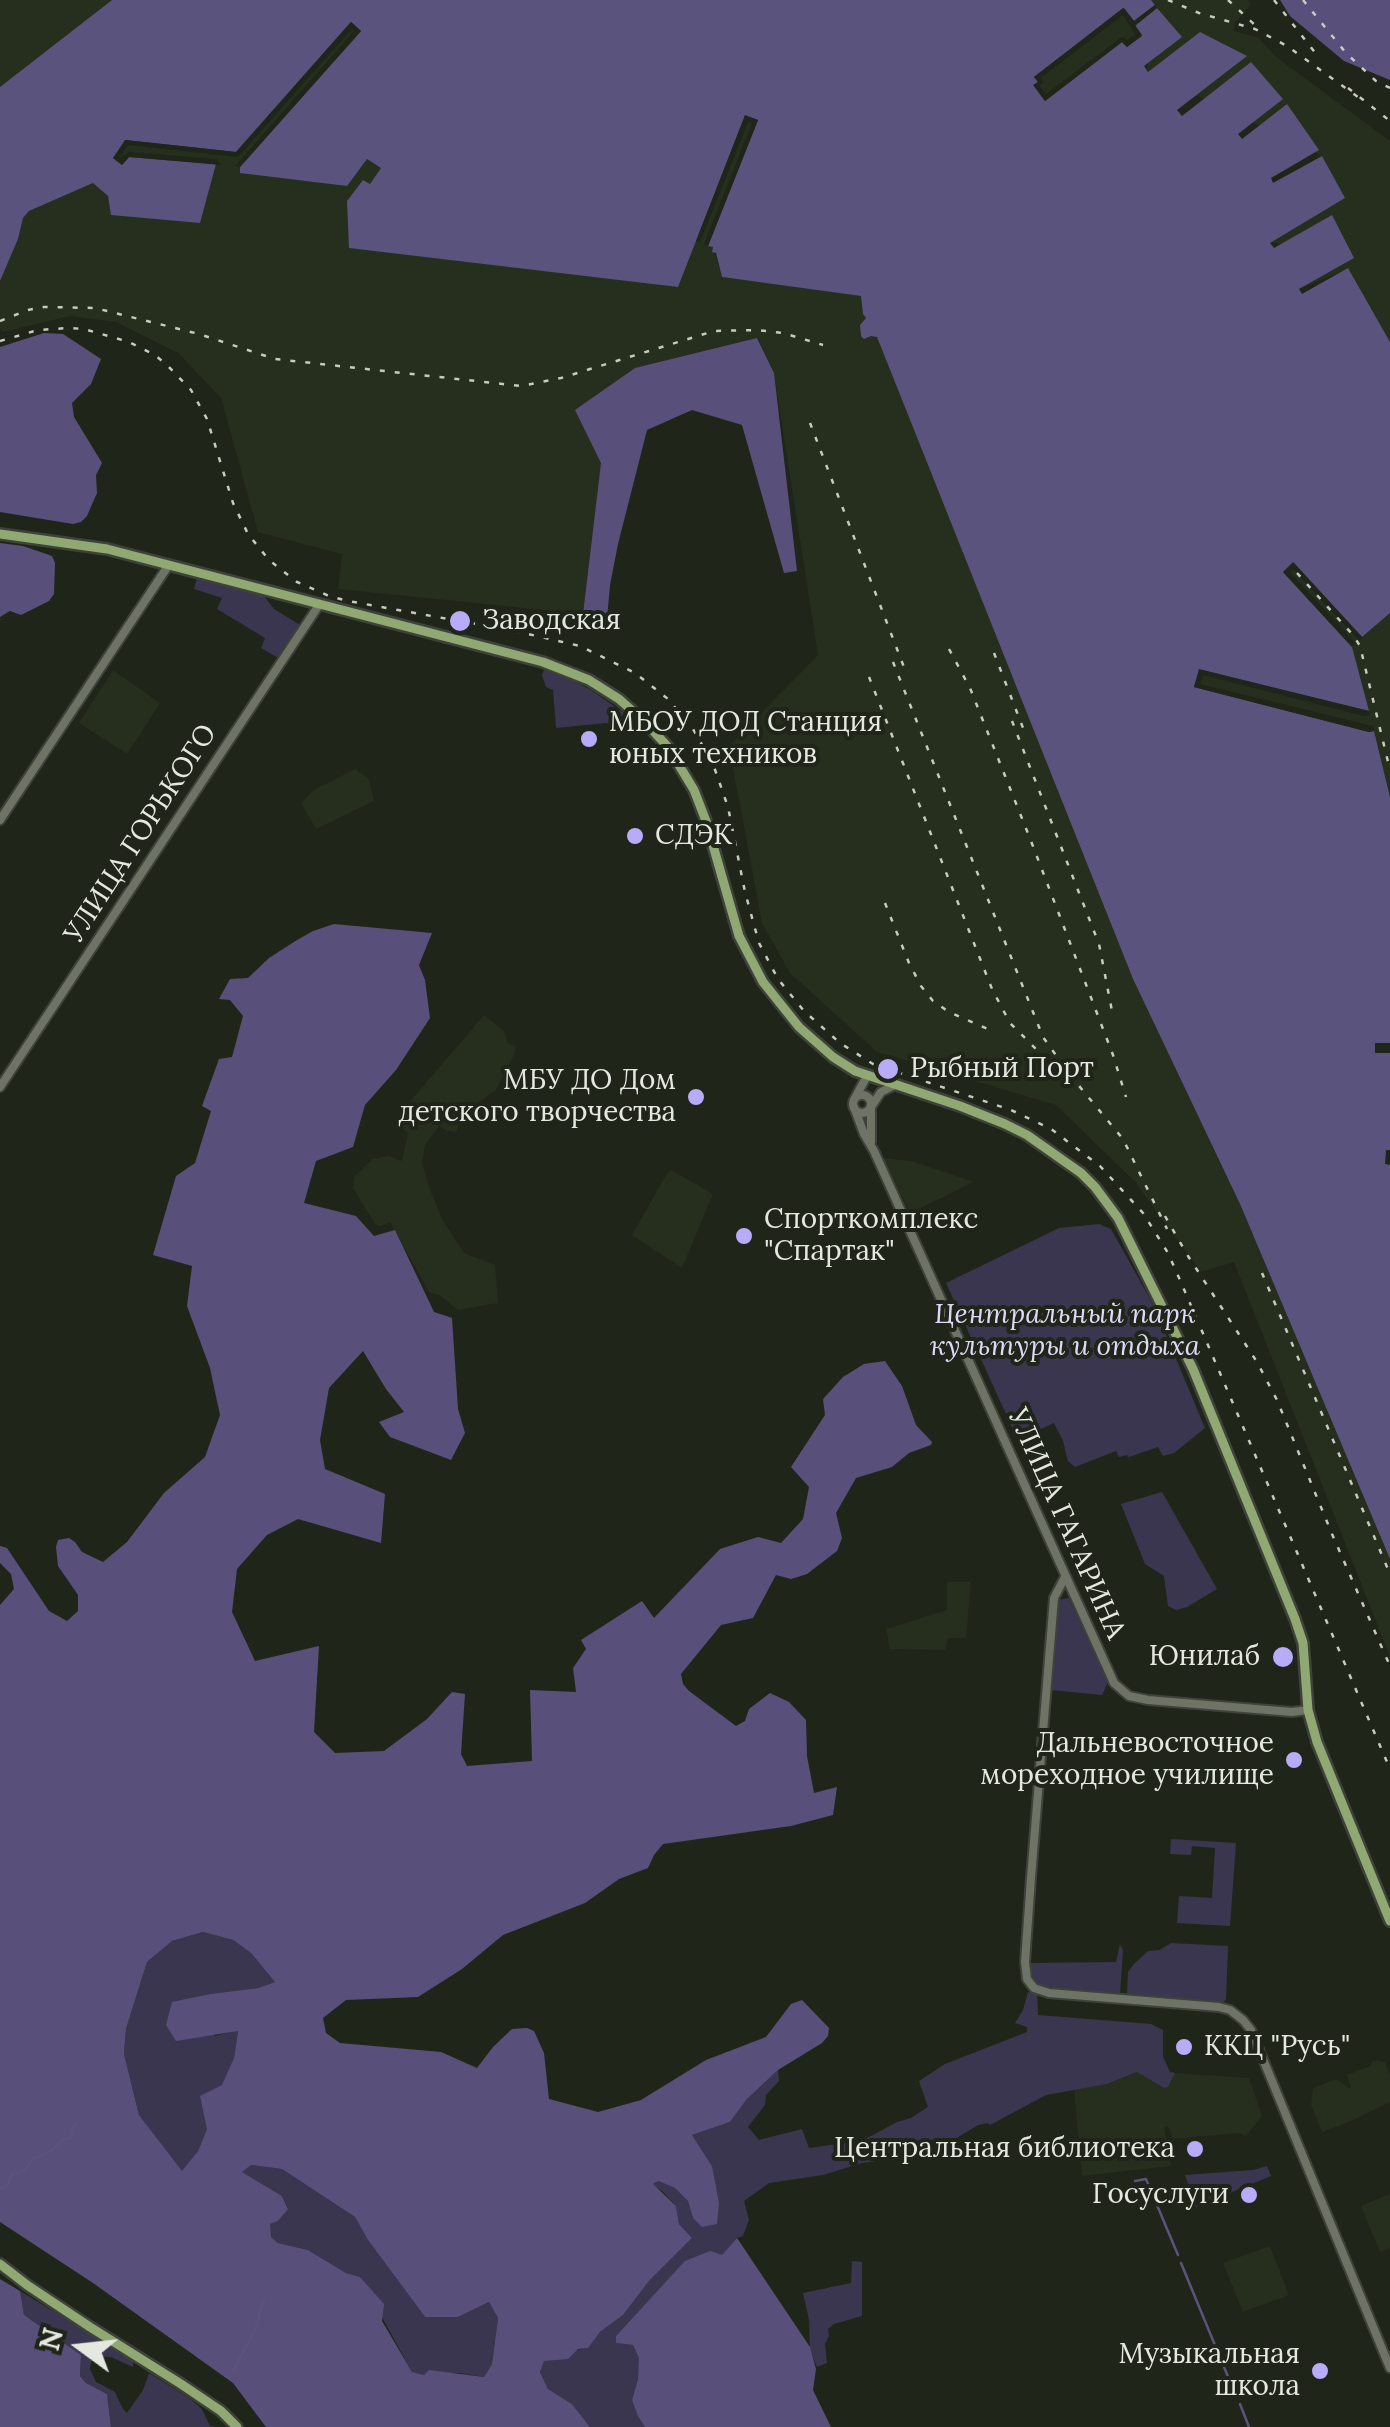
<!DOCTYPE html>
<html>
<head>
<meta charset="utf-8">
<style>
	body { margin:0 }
	#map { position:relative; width:1390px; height:2427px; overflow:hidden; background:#202519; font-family:Lora,serif }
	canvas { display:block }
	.north { position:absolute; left:30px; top:2297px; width:100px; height:100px; -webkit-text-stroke:8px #202519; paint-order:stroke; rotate:285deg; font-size:28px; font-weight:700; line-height:40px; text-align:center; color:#e4e8e0 }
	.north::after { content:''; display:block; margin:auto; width:35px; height:45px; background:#e4e8e0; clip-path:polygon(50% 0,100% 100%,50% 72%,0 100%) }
</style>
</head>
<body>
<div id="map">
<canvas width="1390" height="2427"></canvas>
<div class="north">N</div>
</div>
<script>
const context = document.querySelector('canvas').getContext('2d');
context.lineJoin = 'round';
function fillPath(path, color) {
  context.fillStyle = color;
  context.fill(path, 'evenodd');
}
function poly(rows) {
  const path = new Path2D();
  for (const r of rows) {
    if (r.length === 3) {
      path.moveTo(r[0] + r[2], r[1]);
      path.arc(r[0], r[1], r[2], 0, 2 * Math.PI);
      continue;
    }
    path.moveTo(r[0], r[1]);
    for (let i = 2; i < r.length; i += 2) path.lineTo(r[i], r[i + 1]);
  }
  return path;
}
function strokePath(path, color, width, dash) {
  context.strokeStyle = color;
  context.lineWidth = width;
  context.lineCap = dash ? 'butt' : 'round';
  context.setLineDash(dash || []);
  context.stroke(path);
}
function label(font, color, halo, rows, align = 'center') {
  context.font = font + ' Lora,serif';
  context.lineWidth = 8;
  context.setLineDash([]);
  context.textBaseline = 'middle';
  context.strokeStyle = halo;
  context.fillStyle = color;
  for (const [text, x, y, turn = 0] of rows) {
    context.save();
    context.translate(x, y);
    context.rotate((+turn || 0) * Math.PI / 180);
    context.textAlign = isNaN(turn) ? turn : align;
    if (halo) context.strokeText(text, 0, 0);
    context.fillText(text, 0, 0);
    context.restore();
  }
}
fillPath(poly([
	[0,0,112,0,0,87],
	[1151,0,1248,0,1251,4,1235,23,1234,31,1259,38,1275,56,1390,141,1390,342,1348,269,1299,289,1354,258,1270,242,1344,198,1322,156,1148,72,1142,35,1045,101,1034,77,1124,8,1155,5],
	[351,22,361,31,240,168,240,172,367,158,678,287,745,115,758,120,713,247,722,277,861,295,863,314,866,318,871,335,877,336,1133,979,1240,1204,1390,1559,1390,1657,1234,1262,1201,1272,1134,1181,1056,1105,877,1052,790,973,762,923,729,746,818,655,774,373,758,338,602,463,583,614,338,589,342,554,258,532,221,398,178,353,116,322,70,316,3,332,0,328,0,281,18,239,23,218,29,211,93,183,104,190,110,203,122,165,113,158,126,140],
	[1293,562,1362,637,1390,613,1390,797,1374,731,1194,687,1199,669],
	[113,670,160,703,127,754,79,723],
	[355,769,369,779,374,801,316,829,301,803,314,790],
	[484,1015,504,1031,508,1044,516,1046,514,1055,496,1090,462,1114,456,1132,447,1131,439,1126,425,1145,422,1162,429,1187,442,1219,464,1253,495,1265,498,1303,458,1310,439,1295,429,1292,390,1222,381,1226,375,1224,353,1188,354,1177,372,1159,388,1156,402,1161,408,1133,396,1125,404,1117,400,1113],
	[883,1158,911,1161,974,1182,910,1213],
	[671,1170,713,1194,682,1268,632,1235,666,1175],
	[947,1582,971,1582,966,1638,948,1638,945,1650,890,1649,886,1629,947,1610],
	[1373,2060,1385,2062,1390,2076,1390,2102,1351,2121,1322,2132,1311,2105,1313,2088,1336,2079,1349,2088,1351,2087,1347,2075,1370,2066],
	[1138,2072,1164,2088,1168,2087,1175,2073,1249,2078,1262,2116,1246,2136,1239,2133,1173,2139,1168,2126,1164,2127,1171,2166,1082,2176,1074,2088,1107,2084],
	[1390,2194,1390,2248,1380,2252,1361,2206],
	[1270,2246,1289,2295,1243,2312,1223,2263]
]), '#262e1d');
fillPath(poly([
	[197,578,264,596,274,609,302,626,280,659,261,648,265,638,217,609,222,598,194,589],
	[544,670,570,679,591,690,631,718,624,728,606,723,556,728,553,690,546,687,542,675],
	[1099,1224,1111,1229,1154,1306,1205,1428,1174,1453,1163,1456,1158,1447,1129,1457,1127,1455,1119,1457,1116,1451,1075,1467,1068,1461,1063,1441,1054,1423,1018,1440,946,1283,1059,1228],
	[1162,1492,1217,1589,1187,1607,1176,1610,1168,1606,1164,1576,1145,1564,1121,1504],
	[1069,1598,1108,1682,1102,1695,1051,1690,1057,1600],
	[1171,1839,1236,1843,1230,1926,1177,1923,1179,1896,1212,1898,1215,1848,1192,1846,1191,1855,1170,1854],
	[203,1932,233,1940,251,1953,275,1982,258,1988,210,1994,172,2003,215,2036,238,2030,234,2058,207,2129,198,2151,182,2172,139,2115,124,2054,126,2029,147,1962,172,1941],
	[1171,1943,1228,1946,1226,1999,1223,2003,1127,1994,1128,1972,1134,1964,1148,1951,1160,1950],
	[1120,1944,1123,1951,1120,1993,1051,1989,1038,1986,1030,1976,1031,1963,1116,1962],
	[1028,1992,1037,1993,1038,2015,1151,2024,1163,2030,1163,2057,1170,2072,1175,2073,1168,2087,1164,2088,1137,2072,1107,2084,1046,2095,990,2125,988,2123,978,2125,950,2142,951,2144,898,2158,862,2163,823,2175,769,2183,744,2201,749,2220,743,2236,737,2238,722,2256,685,2262,616,2336,617,2343,633,2345,640,2358,638,2379,632,2400,645,2427,590,2427,572,2404,548,2389,540,2372,544,2360,588,2347,600,2332,623,2315,649,2281,692,2238,679,2224,676,2206,662,2191,652,2185,658,2181,675,2188,688,2201,693,2218,712,2166,692,2135,730,2122,747,2099,778,2070,779,2081,766,2095,765,2105,748,2127,759,2140,802,2129,809,2148,860,2141,873,2135,897,2122,911,2118,928,2107,919,2081,945,2064,1027,2032,1027,2027,1015,2023,1023,2010],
	[251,2165,282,2169,355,2217,368,2240,425,2317,458,2317,489,2302,498,2318,492,2364,484,2377,459,2373,424,2375,412,2372,360,2277,346,2273,308,2250,278,2243,271,2237,269,2224,278,2221,288,2208,282,2196,241,2172],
	[1267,2166,1271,2176,1196,2207,1185,2175,1253,2170],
	[852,2261,862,2262,862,2316,834,2324,828,2329,829,2336,825,2344,827,2363,817,2367,810,2350,809,2319,803,2293,851,2283],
	[20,2291,133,2359,133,2367,111,2357,92,2356,90,2369,96,2382,115,2392,123,2409,127,2413,143,2390,149,2373,188,2397,202,2409,210,2426,216,2427,111,2427,107,2394,86,2383,80,2376,81,2355,24,2315]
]), '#3a364f');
fillPath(poly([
	[1280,0,1390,0,1390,80,1344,61,1290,16],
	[44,333,63,334,101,359,91,384,72,403,74,417,102,463,96,475,97,493,87,516,81,522,73,524,0,512,0,347],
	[757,338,774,373,797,571,784,573,742,425,692,410,647,430,618,544,610,585,607,619,583,614,601,463,575,410,635,368],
	[0,543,23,546,52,556,55,563,54,594,49,601,21,615,10,611,0,617],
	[334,924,432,933,419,965,425,980,430,1018,396,1070,365,1105,353,1147,316,1161,304,1203,356,1216,374,1236,395,1230,434,1312,452,1318,458,1409,465,1433,451,1460,390,1437,379,1422,404,1412,386,1389,363,1351,329,1388,320,1440,325,1469,385,1494,381,1543,298,1519,267,1535,237,1569,232,1612,255,1661,319,1646,314,1732,335,1753,384,1751,427,1719,452,1692,465,1694,461,1754,467,1766,532,1761,530,1690,576,1692,573,1668,586,1649,581,1640,642,1601,654,1618,720,1549,758,1537,781,1543,803,1519,809,1487,791,1467,825,1415,823,1399,843,1377,864,1364,885,1361,902,1386,916,1425,932,1442,931,1445,909,1453,892,1467,856,1478,836,1513,842,1538,837,1551,807,1574,791,1579,776,1575,753,1618,721,1625,681,1674,683,1684,689,1691,736,1726,745,1721,749,1709,770,1693,789,1702,806,1720,807,1756,814,1793,837,1787,833,1815,791,1826,663,1844,654,1855,648,1868,619,1879,585,1903,503,1935,462,1969,418,1997,346,2000,323,2018,326,2033,340,2043,441,2052,477,2068,493,2047,512,2029,527,2028,534,2031,544,2053,549,2099,598,2112,641,2100,706,2060,766,2037,791,2004,802,2000,829,2028,828,2036,822,2043,778,2070,747,2099,730,2122,692,2135,712,2166,719,2203,717,2224,702,2227,693,2218,688,2201,675,2188,658,2181,653,2184,676,2206,679,2224,692,2238,649,2281,623,2315,600,2332,588,2348,578,2349,568,2359,544,2361,540,2372,548,2389,572,2404,590,2427,266,2427,233,2383,93,2283,0,2222,0,1605,14,1589,11,1574,0,1563,0,1546,7,1548,49,1611,67,1621,78,1611,78,1595,58,1566,56,1547,58,1540,69,1538,75,1542,82,1552,103,1562,127,1542,164,1493,205,1457,220,1415,210,1368,187,1306,192,1266,153,1255,176,1176,195,1163,211,1111,202,1106,219,1059,232,1057,243,1016,230,1000,219,999,230,979,248,978,269,958,297,940,313,931],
	[203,1932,233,1940,251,1953,275,1982,258,1988,210,1994,172,2002,166,2025,176,2041,238,2031,234,2058,222,2085,200,2096,207,2129,198,2151,182,2171,139,2115,124,2054,126,2029,147,1962,172,1941],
	[251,2165,282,2169,355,2217,368,2240,425,2317,458,2317,489,2302,498,2318,492,2364,484,2377,429,2370,424,2375,412,2372,382,2321,384,2304,360,2277,346,2273,308,2250,278,2243,271,2237,270,2224,278,2221,288,2209,282,2196,242,2172],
	[737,2238,810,2347,816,2369,813,2390,831,2427,645,2427,638,2416,632,2400,638,2379,639,2358,633,2345,616,2343,616,2336,685,2261,710,2251,722,2255],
	[0,2279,20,2291,24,2315,81,2355,80,2376,86,2383,107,2394,111,2427,0,2427]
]), '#58507a');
fillPath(poly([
	[112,0,1151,0,1155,5,1134,21,1123,8,1034,77,1038,82,1034,85,1045,101,1122,42,1127,47,1142,36,1135,26,1157,8,1182,37,1144,66,1148,72,1200,32,1247,56,1177,110,1182,116,1251,62,1283,99,1238,134,1242,139,1287,104,1319,150,1271,178,1273,183,1322,156,1345,198,1270,243,1274,248,1332,215,1354,258,1299,289,1302,294,1348,268,1390,342,1390,613,1362,637,1294,563,1283,572,1352,647,1369,711,1200,670,1194,687,1369,732,1374,731,1390,797,1390,1043,1375,1043,1375,1053,1390,1053,1390,1150,1386,1150,1385,1164,1390,1165,1390,1559,1240,1204,1133,979,877,337,871,336,864,339,861,336,860,325,866,318,863,314,861,296,722,277,716,253,712,252,713,247,708,246,758,120,745,116,678,287,349,248,347,201,363,180,370,184,381,168,367,159,347,186,240,173,240,167,361,31,351,22,236,152,125,140,113,158,122,165,129,157,216,164,200,223,111,215,108,196,93,183,29,211,23,218,18,239,0,281,0,87]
]), '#5a537d');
fillPath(poly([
	[1155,5,1157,8,1135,25,1142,35,1127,47,1122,42,1045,101,1033,85,1038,82,1034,77,1124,8,1134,21],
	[1123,15,1135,34,1127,40,1124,37,1120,38,1046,94,1040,86,1043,82,1041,78],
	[351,22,361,31,240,167,235,166,354,31,352,29,238,157,128,145,120,157,121,158,129,152,217,159,221,165,129,157,122,165,113,158,126,140,236,152],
	[745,115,758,120,708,246,704,244,752,123,748,122,700,242,696,241],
	[1293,562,1362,637,1359,641,1293,569,1290,572,1356,643,1352,647,1283,572],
	[1199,669,1369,711,1370,715,1364,716,1203,675,1200,684,1373,726,1374,731,1369,732,1194,687]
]), '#202519');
strokePath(poly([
	[1135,2181,1146,2179,1178,2255],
	[0,2189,8,2185,11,2175,24,2171,33,2159,51,2151,61,2141,71,2137,71,2129,76,2124],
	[1181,2263,1231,2384],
	[233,2371,255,2330,264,2299],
	[1240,2404,1249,2427]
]), '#5a537d', 2.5);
const secondary = poly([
	[0,820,168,566],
	[0,1087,319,605],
	[862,1104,9],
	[855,1098,867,1076],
	[854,1107,864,1134,874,1151,1114,1683,1129,1696,1148,1700,1292,1712,1308,1710],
	[871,1142,871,1107,881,1092,895,1085],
	[1065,1577,1054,1598,1031,1878,1025,1962,1027,1979,1034,1988,1049,1993,1219,2007,1230,2010,1243,2020,1251,2030,1390,2368]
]);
const primary = poly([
	[0,534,107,549,543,662,589,680,619,699,645,722,668,747,694,790,706,821,739,936,763,982,799,1027,833,1057,855,1071,960,1106,1005,1124,1027,1135,1081,1173,1095,1187,1118,1218,1193,1369,1295,1619,1303,1643,1308,1710,1317,1742,1390,1921],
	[0,2264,27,2285,90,2327,181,2384,221,2411,237,2427]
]);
strokePath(secondary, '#3e423a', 12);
strokePath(primary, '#3e423a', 14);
strokePath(secondary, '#6d7365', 8);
strokePath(primary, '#90a872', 9);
strokePath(poly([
	[1168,0,1199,13,1255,29,1287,46,1358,97],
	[1228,0,1256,26],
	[1274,0,1320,59],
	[1303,0,1346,53,1376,81,1390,88],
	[1348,88,1390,121],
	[0,321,28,310,44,307,95,308,199,334,275,359,521,386,561,378,714,331,757,330,783,333,823,345],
	[0,341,38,330,69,328,84,329,129,342,155,355,168,366,191,390,207,419,233,503,248,534,269,560,297,582,329,596,348,601,515,631,580,646,635,673,668,699,693,729,713,764,728,807,745,892,759,943,778,979,804,1011,840,1043,873,1064,1011,1110,1051,1129,1100,1166,1143,1213,1168,1253,1180,1280,1390,1769],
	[810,423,907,675],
	[1297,573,1353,635,1360,646,1390,770],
	[949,649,970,688,1031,841,1113,1055,1126,1097],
	[994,653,1025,733],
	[893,662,1043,1037,1070,1075,1123,1139,1167,1229],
	[869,677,992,989,1010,1023,1049,1062],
	[1012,721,1099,944,1112,1011],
	[885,903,909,963,921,986,933,1001,949,1012,990,1030],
	[1165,1216,1188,1256,1257,1362,1277,1400,1332,1534,1390,1666],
	[1262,1273,1390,1574]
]), '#c6cac1', 2.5, [5, 10]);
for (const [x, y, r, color] of [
	[460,621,12,"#b8abf7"],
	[589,739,10,"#b8abf7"],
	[635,836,10,"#b8abf7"],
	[888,1069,12,"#b8abf7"],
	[696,1097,10,"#b8abf7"],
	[744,1236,10,"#b8abf7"],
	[1283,1657,12,"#b8abf7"],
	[1294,1760,10,"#b8abf7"],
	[1184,2047,10,"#b8abf7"],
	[1195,2149,10,"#b8abf7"],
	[1249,2195,10,"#b8abf7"],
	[1320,2371,10,"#b8abf7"]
]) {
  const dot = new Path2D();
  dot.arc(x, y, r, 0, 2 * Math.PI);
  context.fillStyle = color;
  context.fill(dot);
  strokePath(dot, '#202519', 4);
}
label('28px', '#e4e8e0', '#202519', [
	["Заводская",482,621],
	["МБОУ ДОД Станция",609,723],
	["юных техников",609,755],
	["СДЭК",655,836],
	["Рыбный Порт",910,1069],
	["МБУ ДО Дом",676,1081,"right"],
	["детского творчества",676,1113,"right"],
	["Спорткомплекс",764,1220],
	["\"Спартак\"",764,1252],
	["Юнилаб",1260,1657,"right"],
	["Дальневосточное",1274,1744,"right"],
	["мореходное училище",1274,1776,"right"],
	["ККЦ \"Русь\"",1204,2047],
	["Центральная библиотека",1175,2149,"right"],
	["Госуслуги",1229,2195,"right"],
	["Музыкальная",1300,2355,"right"],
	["школа",1300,2387,"right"]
], 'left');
label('28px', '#e4e8e0', '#202519', [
	["УЛИЦА ГОРЬКОГО",141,834,-57],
	["УЛИЦА ГАГАРИНА",1066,1524,66]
]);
label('italic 28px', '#ddd9f6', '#202519', [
	["Центральный парк",1065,1315],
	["культуры и отдыха",1065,1347]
]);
</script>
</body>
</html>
